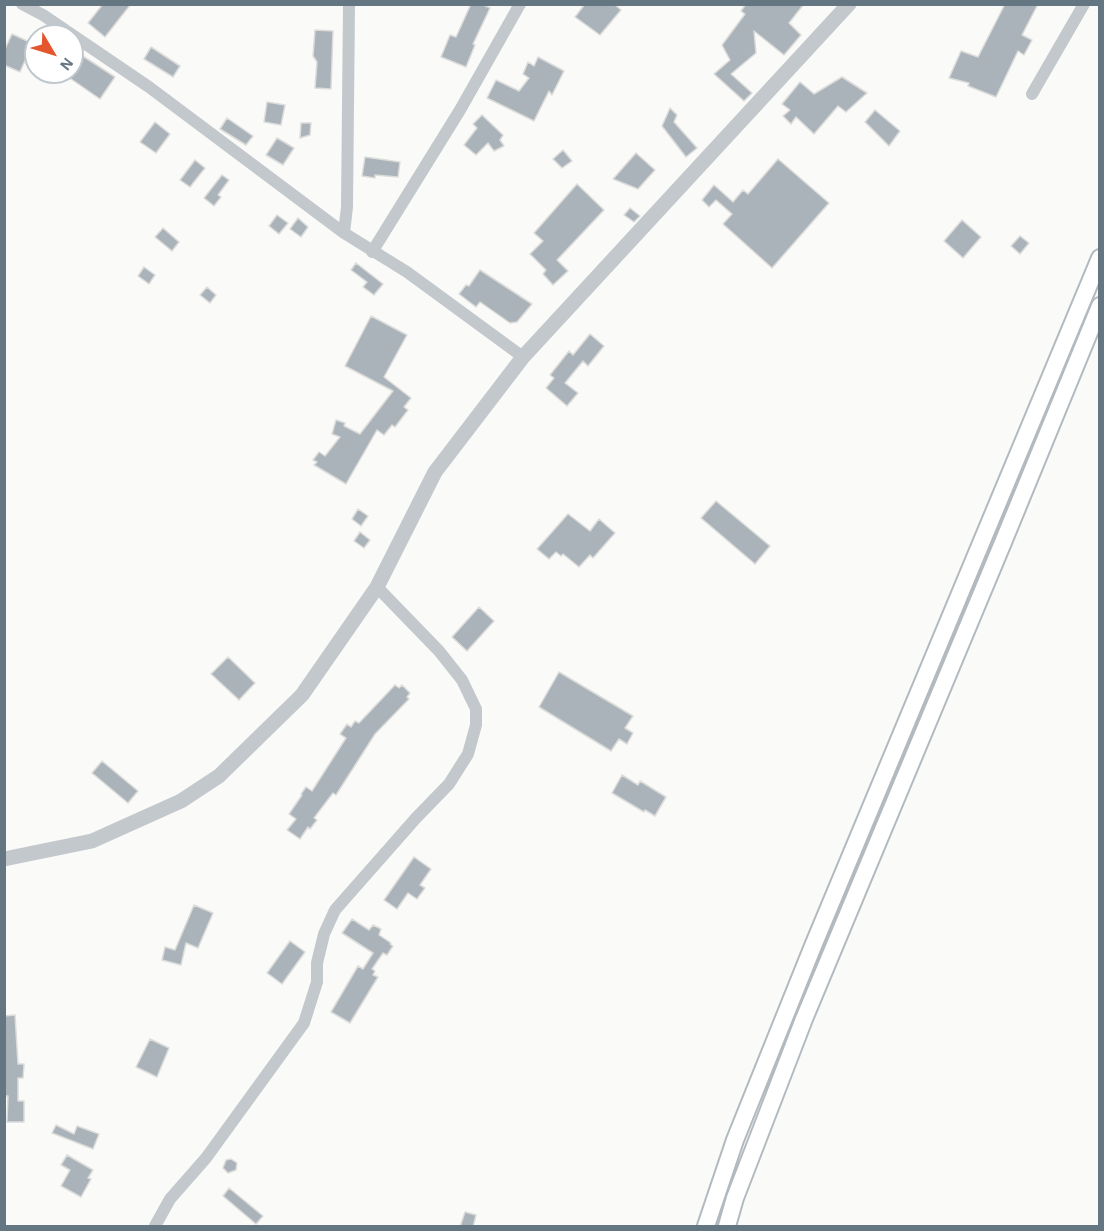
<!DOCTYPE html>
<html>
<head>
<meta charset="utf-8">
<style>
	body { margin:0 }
	#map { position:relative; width:1104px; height:1231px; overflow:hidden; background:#fafaf8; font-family:"Alegreya Sans",sans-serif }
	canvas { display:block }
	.frame { position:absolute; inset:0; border:6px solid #657683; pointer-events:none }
	.north { position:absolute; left:24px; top:24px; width:60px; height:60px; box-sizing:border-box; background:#fff; border:2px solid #c1c8cd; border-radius:50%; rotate:128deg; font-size:16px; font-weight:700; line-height:24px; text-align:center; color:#657683 }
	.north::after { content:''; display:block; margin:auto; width:21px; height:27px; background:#e4572e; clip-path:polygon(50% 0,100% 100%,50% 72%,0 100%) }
</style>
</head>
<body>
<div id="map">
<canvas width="1104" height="1231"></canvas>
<div class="frame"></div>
<div class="north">N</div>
</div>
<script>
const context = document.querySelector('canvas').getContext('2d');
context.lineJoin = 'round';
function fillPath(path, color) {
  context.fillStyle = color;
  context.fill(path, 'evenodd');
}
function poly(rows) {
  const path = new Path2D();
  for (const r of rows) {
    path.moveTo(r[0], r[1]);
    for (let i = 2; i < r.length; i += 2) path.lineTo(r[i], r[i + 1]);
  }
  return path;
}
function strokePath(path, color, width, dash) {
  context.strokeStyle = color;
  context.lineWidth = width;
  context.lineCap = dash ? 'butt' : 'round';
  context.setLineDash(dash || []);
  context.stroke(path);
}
const building = poly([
	[103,4,131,4,105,37,88,23,103,4],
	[471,4,481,4,490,8,473,44,475,45,466,67,441,57,450,35,456,37,471,4],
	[585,4,614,4,621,10,600,35,575,17,585,4],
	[746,4,804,4,789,23,801,35,784,55,754,31,756,53,731,74,752,93,744,101,714,74,730,60,722,45,745,14,741,11,746,4],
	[1005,4,1038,4,1022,35,1032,40,1024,55,1018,51,996,97,968,86,969,83,949,78,961,51,978,57,1005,4],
	[315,30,333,31,331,89,315,88,317,62,313,56,315,30],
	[12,34,36,45,36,59,28,54,20,72,4,65,4,51,12,34],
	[151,47,180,66,173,77,144,59,151,47],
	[72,49,115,77,100,99,61,72,72,72,72,49],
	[538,57,564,71,552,95,549,91,534,121,487,98,496,80,519,91,529,78,523,74,528,62,534,66,538,57],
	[842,77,867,93,846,112,838,106,814,134,796,117,791,124,783,116,790,110,782,104,800,82,814,94,842,77],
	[267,102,285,105,281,125,264,122,267,102],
	[670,108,677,115,674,122,697,148,686,157,662,126,670,108],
	[875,110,900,131,889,146,865,122,875,110],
	[482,115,503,135,500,140,504,146,494,151,488,143,476,155,464,145,477,128,473,124,482,115],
	[227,118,253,136,246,145,220,129,227,118],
	[155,122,170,134,156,153,140,142,155,122],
	[301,123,311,123,310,135,300,138,301,123],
	[277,138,294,148,283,165,266,155,277,138],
	[563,150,572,161,562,168,553,159,563,150],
	[636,153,655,170,638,189,613,179,636,153],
	[365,157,400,162,398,177,375,175,375,178,362,176,365,157],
	[778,159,829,203,772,268,723,224,732,214,716,200,709,207,702,200,714,185,733,202,743,190,748,194,778,159],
	[195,160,205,168,190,187,180,180,195,160],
	[222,175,229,180,218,195,221,197,214,206,204,198,222,175],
	[577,184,604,210,557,260,568,271,553,285,543,274,546,270,530,254,543,241,534,233,577,184],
	[630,208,640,216,634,222,624,215,630,208],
	[277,215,288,223,279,234,269,226,277,215],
	[298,218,308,227,301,237,290,229,298,218],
	[962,220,981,237,963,258,944,241,962,220],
	[163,228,179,242,172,251,155,237,163,228],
	[1020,236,1029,243,1020,254,1011,246,1020,236],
	[356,263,383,284,374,295,363,287,367,282,351,270,356,263],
	[144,267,155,275,149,284,138,276,144,267],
	[480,270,532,304,517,322,510,323,480,302,476,307,459,294,466,285,469,286,480,270],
	[207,287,216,295,210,303,200,295,207,287],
	[371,316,407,335,384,377,411,398,404,407,408,410,395,427,392,425,384,435,377,430,346,484,314,465,317,462,313,460,319,452,325,456,340,437,332,434,336,420,345,423,344,426,360,434,393,391,345,366,371,316],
	[590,334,604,346,588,366,583,361,565,383,578,393,567,406,546,388,554,378,550,375,569,351,573,355,590,334],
	[716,501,770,546,755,564,701,518,716,501],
	[358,509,368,516,361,526,352,519,358,509],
	[568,514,590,531,599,519,615,533,593,558,590,555,579,567,563,554,561,556,556,552,549,559,537,549,568,514],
	[360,532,370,540,364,548,354,541,360,532],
	[479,607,494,621,467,651,452,637,479,607],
	[228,657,255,683,239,700,211,674,228,657],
	[559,672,633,716,625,728,633,733,627,744,619,739,611,751,539,707,559,672],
	[395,685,399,688,402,685,410,693,407,697,409,699,375,734,336,795,333,793,314,818,317,820,310,829,308,827,300,839,287,830,296,819,289,814,302,795,301,794,306,787,312,791,346,738,340,734,347,724,351,727,355,721,359,723,395,685],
	[102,761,138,791,128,803,92,773,102,761],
	[622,775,638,785,640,781,666,797,655,816,645,810,644,812,612,793,622,775],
	[414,857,431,869,420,885,425,888,417,899,408,893,397,909,384,900,414,857],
	[194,905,213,913,198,948,186,943,181,965,162,960,165,947,175,950,194,905],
	[352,919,369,930,373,925,381,929,379,935,391,943,390,944,393,946,387,955,383,953,372,969,375,971,373,975,378,977,350,1023,331,1012,358,966,363,969,373,953,342,933,352,919],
	[290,941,305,952,282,984,267,973,290,941],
	[15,1015,18,1064,24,1064,23,1078,18,1078,18,1101,24,1101,24,1122,7,1122,8,1096,4,1096,4,1016,15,1015],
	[150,1039,169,1048,157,1077,136,1067,150,1039],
	[56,1125,74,1134,77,1126,99,1134,93,1149,52,1133,56,1125],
	[67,1155,93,1170,88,1178,91,1179,81,1197,61,1186,70,1170,61,1165,67,1155],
	[231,1159,237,1163,236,1170,228,1173,223,1168,226,1160,231,1159],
	[229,1188,263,1216,256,1224,223,1196,229,1188],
	[465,1212,476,1215,473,1227,460,1227,465,1212]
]);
fillPath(building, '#aab3b9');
strokePath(building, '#dcdcda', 1.5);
const secondary = poly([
	[706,1226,735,1140,813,946,1100,258],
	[727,1226,735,1198,804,1019,1004,540,1100,306]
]);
strokePath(secondary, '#b3babf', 20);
strokePath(poly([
	[22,4,43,15,149,87,344,233,407,272,523,357],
	[1032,94,1084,4],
	[344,233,347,207,349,4],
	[372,252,460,110,520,4],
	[155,1226,170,1199,206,1158,304,1023,317,982,317,963,324,934,335,910,416,818,449,784,468,754,476,725,476,709,462,680,439,651,377,587]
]), '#c3c8cc', 12);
strokePath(poly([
	[4,859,92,841,181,801,219,776,302,695,377,587,435,472,523,357,849,4]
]), '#c3c8cc', 15);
strokePath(secondary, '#fff', 16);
</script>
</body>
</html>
